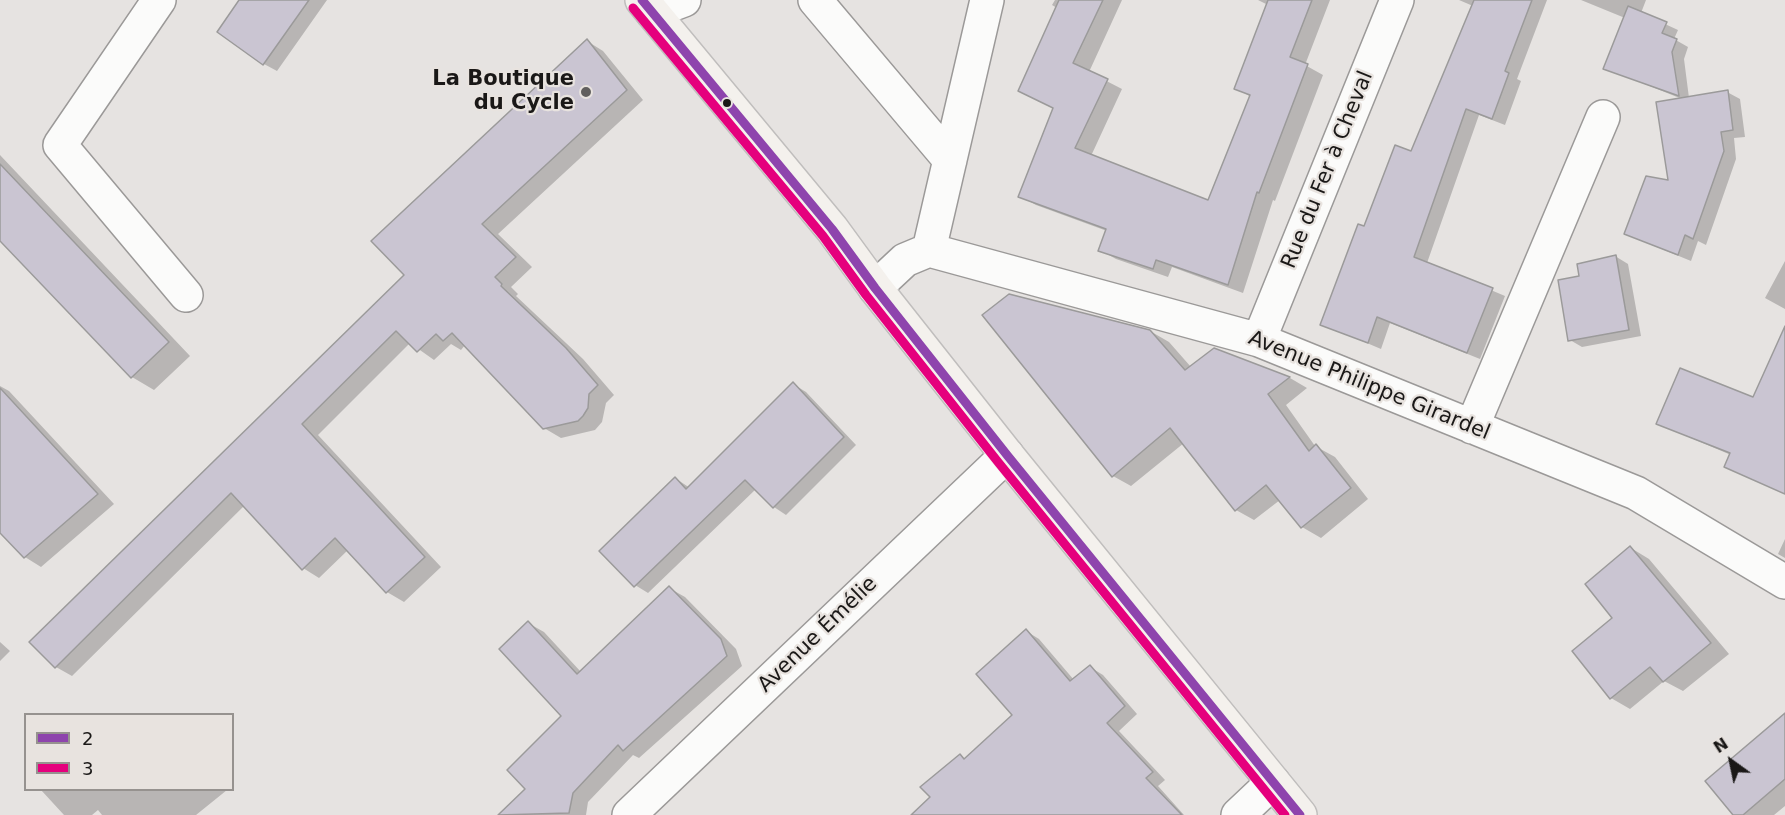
<!DOCTYPE html>
<html>
<head>
<meta charset="utf-8">
<style>
	body { margin:0 }
	#map { position:relative; width:1785px; height:815px; overflow:hidden; background:#e6e3e1; font-family:"DejaVu Sans",sans-serif }
	canvas { display:block }
	.legend { position:absolute; left:24px; top:713px; width:210px; height:78px; box-sizing:border-box; background:#e8e3df; border:2px solid #96928f; margin:0; padding:8px 10px; list-style:none; font-size:18px; color:#1a1817 }
	.legend li { display:flex; align-items:center; gap:12px; height:30px }
	.legend b { width:30px; border:2px solid #96928f }
	.north { position:absolute; left:1701px; top:731px; width:60px; height:60px; -webkit-text-stroke:4px #e8e3df; paint-order:stroke; rotate:327deg; font-size:16px; font-weight:700; line-height:24px; text-align:center; color:#1a1817 }
	.north::after { content:''; display:block; margin:auto; width:21px; height:27px; background:#1a1817; clip-path:polygon(50% 0,100% 100%,50% 72%,0 100%) }
</style>
</head>
<body>
<div id="map">
<canvas width="1785" height="815"></canvas>
<ul class="legend">
<li><b style="height:8px;background:#8e44ad"></b>2</li>
<li><b style="height:8px;background:#e5007d"></b>3</li>
</ul>
<div class="north">N</div>
</div>
<script>
const context = document.querySelector('canvas').getContext('2d');
context.lineJoin = 'round';
function fillPath(path, color) {
  context.fillStyle = color;
  context.fill(path, 'evenodd');
}
function poly(rows) {
  const path = new Path2D();
  for (const r of rows) {
    path.moveTo(r[0], r[1]);
    for (let i = 2; i < r.length; i += 2) path.lineTo(r[i], r[i + 1]);
  }
  return path;
}
function strokePath(path, color, width, dash) {
  context.strokeStyle = color;
  context.lineWidth = width;
  context.lineCap = dash ? 'butt' : 'round';
  context.setLineDash(dash || []);
  context.stroke(path);
}
function label(font, color, halo, rows, align = 'center') {
  context.font = font + ' "DejaVu Sans",sans-serif';
  context.lineWidth = 4.5;
  context.setLineDash([]);
  context.textBaseline = 'middle';
  context.strokeStyle = halo;
  context.fillStyle = color;
  for (const [text, x, y, turn = 0] of rows) {
    context.save();
    context.translate(x, y);
    context.rotate((+turn || 0) * Math.PI / 180);
    context.textAlign = isNaN(turn) ? turn : align;
    if (halo) context.strokeText(text, 0, 0);
    context.fillText(text, 0, 0);
    context.restore();
  }
}
fillPath(poly([
	[241,0,327,0,277,71,264,64],
	[1055,0,1122,0,1089,72,1122,89,1091,156,1209,202,1251,97,1236,88,1268,5,1258,0,1330,0,1305,65,1323,75,1275,201,1273,200,1243,293,1172,267,1168,277,1116,259,1100,250,1107,231,1036,205,1020,196,1055,109,1019,91,1057,8,1052,5],
	[1459,0,1547,0,1517,79,1521,81,1505,125,1479,115,1427,263,1505,296,1480,359,1390,323,1381,349,1322,324,1365,228,1412,153,1473,6],
	[1581,0,1646,0,1641,13,1678,30,1674,39,1688,47,1684,59,1689,98,1727,92,1740,99,1745,137,1734,138,1736,159,1706,245,1698,241,1691,261,1625,234,1670,182,1682,99,1605,68,1625,18],
	[587,41,603,51,643,100,498,234,532,267,511,287,518,294,516,296,583,359,614,395,606,403,602,422,595,430,561,438,544,428,465,345,461,350,451,344,434,360,410,343,318,435,441,567,404,602,387,592,348,550,319,578,303,568,245,505,72,676,56,667,406,275],
	[0,155,190,356,154,390,132,377,0,239],
	[1615,256,1628,264,1641,336,1582,347,1570,340,1581,277],
	[1785,261,1785,309,1765,298],
	[1150,331,1169,342,1191,367,1215,349,1290,378,1307,388,1286,405,1315,446,1335,457,1368,499,1321,538,1302,527,1280,500,1254,520,1236,510,1184,443,1131,486,1113,476],
	[793,384,806,392,856,445,786,515,774,507,756,489,648,593,635,585,675,478,690,488],
	[0,386,9,391,114,504,41,567,25,557,0,530],
	[1785,414,1785,494,1726,467,1731,455,1658,424],
	[1785,539,1785,558,1778,554],
	[1631,548,1649,559,1729,654,1683,691,1664,681,1630,709,1611,698,1614,618],
	[669,588,685,597,736,649,742,666,639,758,633,755,588,802,586,815,500,815,527,789,563,716,528,623,544,632,581,672],
	[1026,631,1039,639,1074,680,1090,667,1103,675,1137,714,1119,731,1165,780,1158,786,1184,815,914,815,932,797,960,756,966,759,1014,715],
	[0,642,10,651,0,661],
	[1785,715,1785,806,1774,815,1735,815],
	[41,790,227,790,196,815,102,815,98,810,92,815,64,815]
]), '#0003');
const building = poly([
	[239,0,309,0,263,65,217,32,239,0],
	[1059,0,1103,0,1073,63,1108,79,1075,148,1208,200,1250,95,1234,89,1268,0,1312,0,1290,57,1308,64,1259,193,1257,192,1228,285,1156,260,1153,269,1098,251,1106,229,1018,197,1053,108,1018,91,1059,0],
	[1474,0,1532,0,1505,71,1509,73,1492,119,1466,109,1414,257,1493,288,1467,353,1377,317,1368,343,1320,325,1358,224,1364,226,1395,145,1411,151,1474,0],
	[1628,6,1667,22,1662,33,1677,39,1672,52,1679,96,1603,69,1628,6],
	[587,39,627,90,482,224,516,257,495,277,502,284,501,286,566,348,598,385,589,394,588,408,583,416,578,421,543,429,452,333,443,341,436,334,417,352,396,331,302,424,425,557,386,593,335,538,302,570,231,493,55,668,29,642,404,275,371,241,587,39],
	[1728,90,1733,130,1721,132,1724,151,1693,239,1685,235,1678,255,1624,234,1646,176,1668,180,1656,102,1728,90],
	[0,164,169,342,131,378,0,241,0,164],
	[1616,255,1629,330,1568,341,1558,280,1579,276,1577,264,1616,255],
	[1009,294,1150,330,1185,370,1214,348,1290,377,1268,394,1309,451,1316,444,1351,488,1301,528,1266,485,1235,511,1170,428,1112,477,982,315,1009,294],
	[1785,326,1785,494,1724,467,1730,453,1656,424,1680,368,1753,397,1785,326],
	[793,382,844,437,773,508,745,480,634,587,599,551,675,477,686,489,793,382],
	[0,388,98,494,24,558,0,533,0,388],
	[1630,546,1711,643,1663,682,1650,667,1610,699,1572,651,1612,618,1585,584,1630,546],
	[669,586,721,639,727,656,623,751,618,745,573,793,569,813,498,815,525,789,507,770,561,716,499,649,528,621,577,674,669,586],
	[1026,629,1070,681,1090,665,1125,706,1107,723,1153,772,1146,778,1182,815,911,815,930,797,920,787,960,754,964,759,1012,715,976,674,1026,629],
	[1785,713,1785,779,1743,815,1733,815,1705,781,1785,713]
]);
fillPath(building, '#cac5d2');
strokePath(building, '#9b9a9a', 1.5);
const minor = poly([
	[159,0,60,145,186,295],
	[815,0,950,160],
	[652,12,684,0],
	[929,250,1259,340,1636,493,1785,582],
	[929,250,987,0],
	[875,288,905,260,929,250],
	[1259,340,1397,0],
	[1472,427,1603,117],
	[629,815,1007,455],
	[1238,815,1273,782]
]);
const major = poly([
	[642,0,832,229,875,288,1007,455,1300,815]
]);
strokePath(minor, '#9b9998', 36);
strokePath(major, '#c0bebd', 36);
strokePath(minor, '#fbfbfa', 33);
strokePath(major, '#f4f1ed', 33);
strokePath(poly([
	[642,0,832,229,875,288,1007,455,1300,815]
]), '#8e44ad', 9);
strokePath(poly([
	[633,8,823,236,866,295,998,462,1285,815]
]), '#e5007d', 9);
for (const [x, y, r, color] of [
	[586,92,6,"#615f5e"],
	[727,103,5,"#1a1817"]
]) {
  const dot = new Path2D();
  dot.arc(x, y, r, 0, 2 * Math.PI);
  context.fillStyle = color;
  context.fill(dot);
  strokePath(dot, '#e8e3df', 2);
}
label('bold 21px', '#1a1817', '#e8e3df', [
	["La Boutique",574,80],
	["du Cycle",574,104]
], 'right');
label('21px', '#1a1817', '#e8e3df', [
	["Rue du Fer à Cheval",1328,170,-68],
	["Avenue Philippe Girardel",1369,386,22],
	["Avenue Émélie",818,635,-44]
]);
</script>
</body>
</html>
